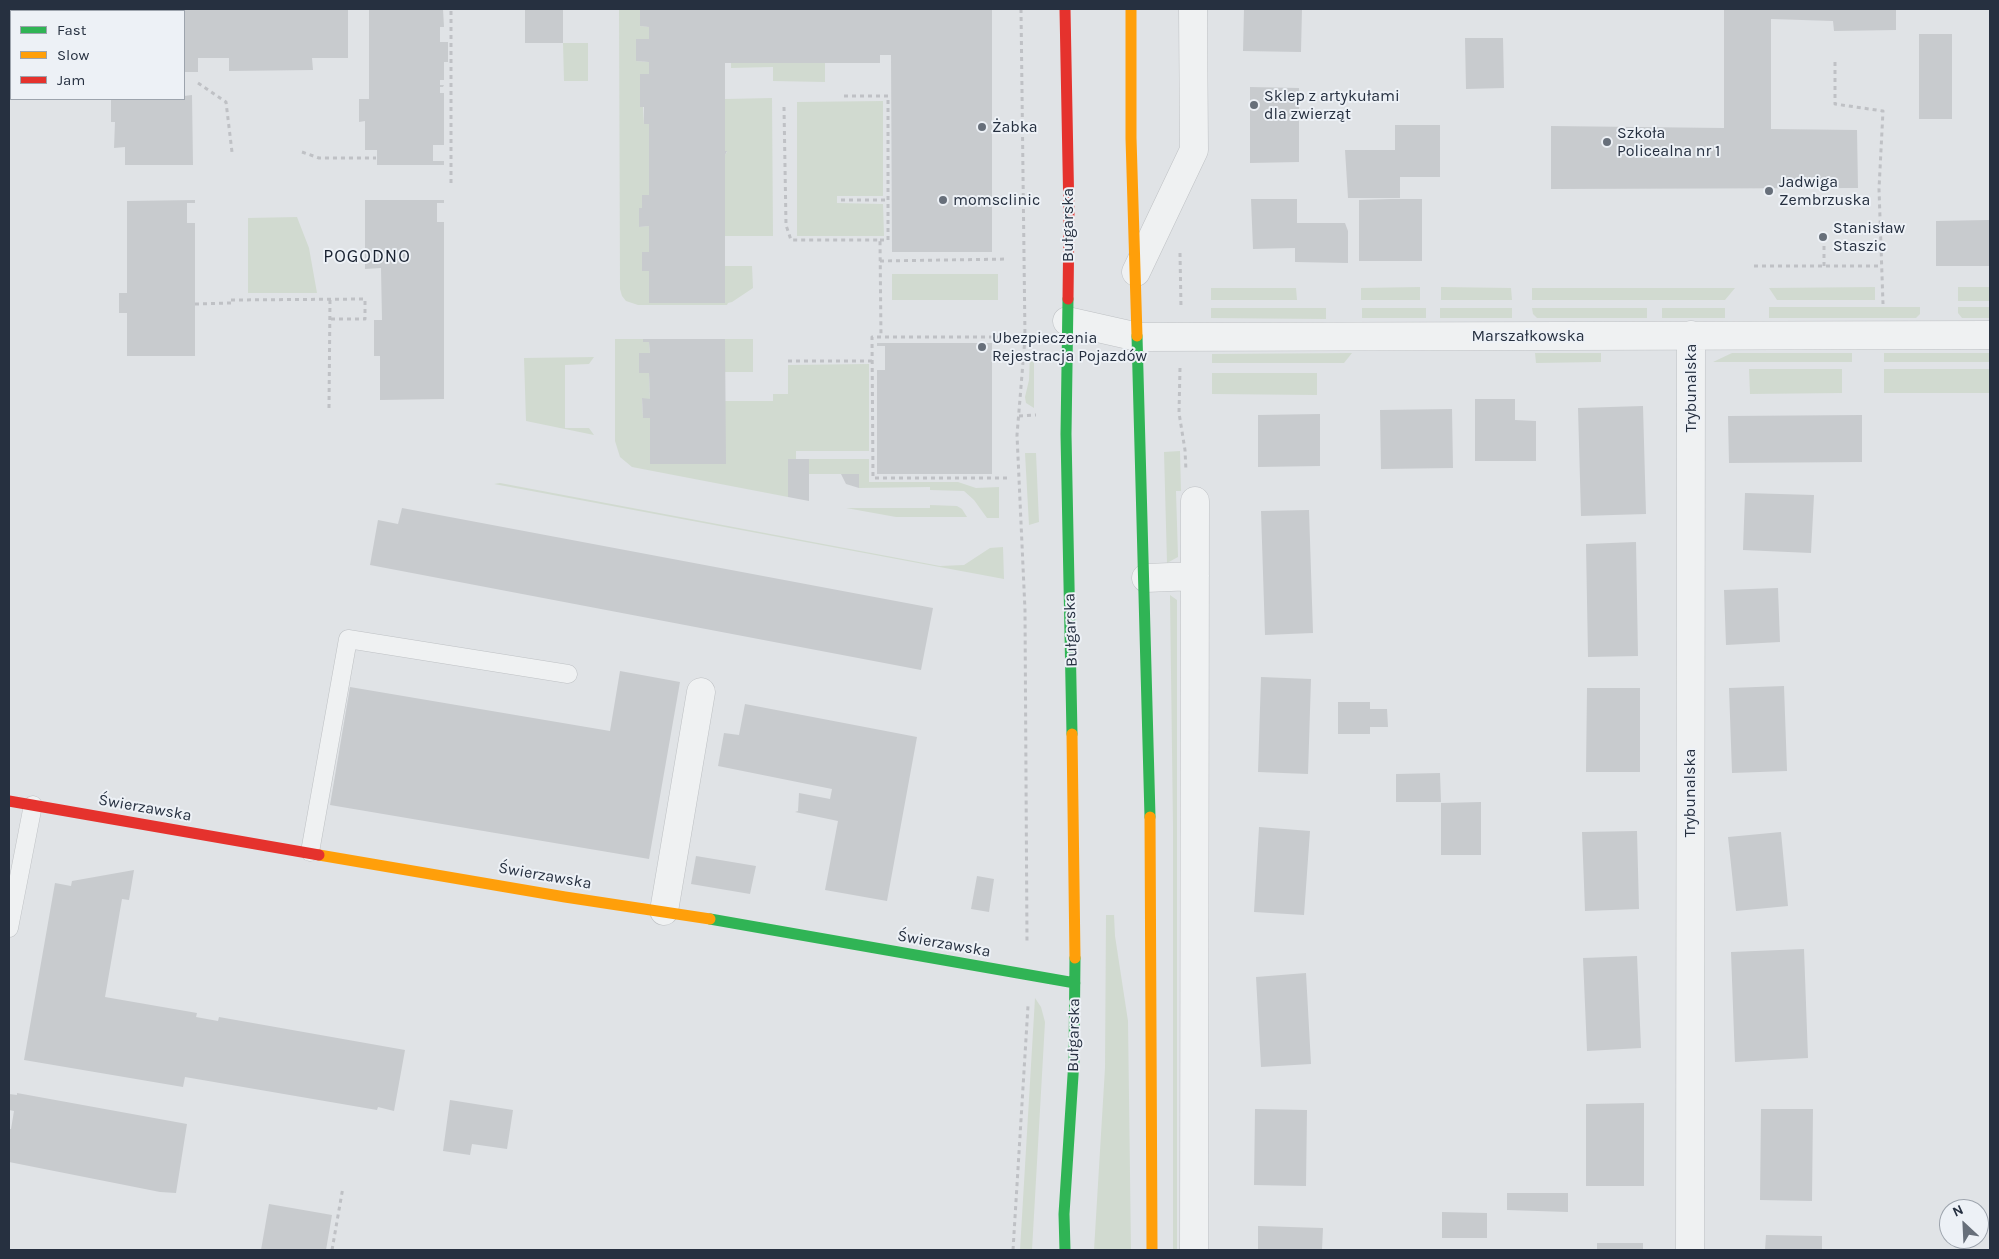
<!DOCTYPE html>
<html>
<head>
<meta charset="utf-8">
<style>
	body { margin:0 }
	#map { position:relative; width:1999px; height:1259px; overflow:hidden; background:#e0e3e6; font-family:Karla,sans-serif }
	canvas { display:block }
	.frame { position:absolute; inset:0; border:10px solid #263040; pointer-events:none }
	.legend { position:absolute; left:10px; top:10px; width:175px; height:90px; box-sizing:border-box; background:#edf1f6; border:1px solid #9da4ad; margin:0; padding:6px 9px; list-style:none; font-size:15px; color:#263040 }
	.legend li { display:flex; align-items:center; gap:10px; height:25px }
	.legend b { width:25px; border:1px solid #9da4ad }
	.north { position:absolute; left:1939px; top:1199px; width:50px; height:50px; box-sizing:border-box; background:#edf1f6; border:1px solid #9da4ad; border-radius:50%; rotate:335deg; font-size:14px; font-weight:700; line-height:20px; text-align:center; color:#263040 }
	.north::after { content:''; display:block; margin:auto; width:18px; height:22px; background:#676f7a; clip-path:polygon(50% 0,100% 100%,50% 72%,0 100%) }
</style>
</head>
<body>
<div id="map">
<canvas width="1999" height="1259"></canvas>
<div class="frame"></div>
<ul class="legend">
<li><b style="height:6px;background:#30b455"></b>Fast</li>
<li><b style="height:6px;background:#ff9f0a"></b>Slow</li>
<li><b style="height:6px;background:#e5322d"></b>Jam</li>
</ul>
<div class="north">N</div>
</div>
<script>
const context = document.querySelector('canvas').getContext('2d');
context.lineJoin = 'round';
function fillPath(path, color) {
  context.fillStyle = color;
  context.fill(path, 'evenodd');
}
function poly(rows) {
  const path = new Path2D();
  for (const r of rows) {
    path.moveTo(r[0], r[1]);
    for (let i = 2; i < r.length; i += 2) path.lineTo(r[i], r[i + 1]);
  }
  return path;
}
function strokePath(path, color, width, dash) {
  context.strokeStyle = color;
  context.lineWidth = width;
  context.lineCap = dash ? 'butt' : 'round';
  context.setLineDash(dash || []);
  context.stroke(path);
}
function label(font, color, halo, rows, align = 'center') {
  context.font = font + ' Karla,sans-serif';
  context.lineWidth = 4;
  context.setLineDash([]);
  context.textBaseline = 'middle';
  context.strokeStyle = halo;
  context.fillStyle = color;
  for (const [text, x, y, turn = 0] of rows) {
    context.save();
    context.translate(x, y);
    context.rotate((+turn || 0) * Math.PI / 180);
    context.textAlign = isNaN(turn) ? turn : align;
    if (halo) context.strokeText(text, 0, 0);
    context.fillText(text, 0, 0);
    context.restore();
  }
}
fillPath(poly([
	[619,9,640,9,640,26,649,27,649,39,636,39,636,61,649,62,649,74,641,74,644,124,649,124,649,195,642,208,639,208,639,227,649,226,649,252,642,252,642,271,649,271,725,303,725,266,752,266,753,288,732,302,728,303,727,305,638,305,626,301,622,296,620,289],
	[563,43,588,43,588,81,564,81],
	[731,63,825,63,825,82,773,81,773,67,731,68],
	[772,98,773,236,725,236,725,155,727,152,725,151,725,99],
	[883,101,883,196,837,196,837,203,883,204,884,236,797,236,797,102],
	[297,217,309,248,317,293,248,293,248,218],
	[892,274,998,274,998,300,892,300],
	[1420,287,1420,300,1361,300,1361,288],
	[1441,287,1511,288,1512,300,1441,300],
	[1875,287,1875,300,1777,300,1769,288],
	[1958,287,1990,287,1990,301,1958,301],
	[1211,288,1296,288,1297,300,1211,300],
	[1532,288,1735,288,1725,300,1532,300],
	[1769,307,1920,307,1920,314,1916,318,1769,318],
	[1958,307,1990,307,1990,318,1962,318,1958,313],
	[1211,308,1326,308,1326,319,1211,318],
	[1362,308,1426,308,1426,318,1362,318],
	[1440,308,1512,308,1512,318,1440,318],
	[1532,308,1647,308,1647,318,1537,318,1533,314],
	[1662,308,1725,308,1725,318,1662,318],
	[615,339,643,339,643,342,649,342,650,353,639,353,639,373,649,373,650,399,642,399,643,417,650,418,650,464,725,464,725,401,773,401,773,394,788,394,788,365,869,364,869,451,796,451,796,459,788,460,788,497,632,467,620,457,615,441],
	[725,339,753,339,753,372,725,372],
	[1030,351,1034,363,1034,408,1026,403,1025,397,1029,380],
	[1352,353,1344,363,1212,363,1212,354],
	[1535,353,1601,353,1601,362,1536,363],
	[1732,353,1852,353,1852,362,1713,362],
	[1884,353,1990,353,1990,362,1884,362],
	[594,357,589,364,565,365,565,428,589,428,594,435,526,421,524,358],
	[1749,369,1842,369,1842,393,1750,394],
	[1884,369,1990,369,1990,393,1884,393],
	[1212,373,1317,373,1317,395,1212,394],
	[1180,451,1181,491,1176,491,1178,557,1167,563,1164,452],
	[1025,453,1036,453,1039,522,1029,525],
	[809,459,869,459,869,482,958,482,976,488,999,487,999,518,987,518,974,500,964,491,930,490,930,487,859,488,858,474,809,474],
	[500,483,940,566,964,565,990,548,1003,547,1004,579,494,484],
	[930,505,957,506,962,509,967,517,896,517,846,508,930,508],
	[1170,595,1177,600,1177,1250,1173,1250,1173,827],
	[1106,915,1114,915,1115,936,1128,1021,1131,1250,1094,1250,1105,1068],
	[1035,998,1041,1007,1045,1022,1032,1250,1020,1250]
]), '#d1dad0');
fillPath(poly([
	[109,9,348,9,348,58,312,58,313,70,229,71,229,58,198,58,198,72,184,72,184,11,109,11],
	[369,9,443,9,444,27,440,27,440,42,448,42,448,62,444,62,444,80,440,80,440,85,444,85,443,87,440,87,440,93,444,93,444,145,433,145,433,161,444,161,444,165,377,165,377,150,365,150,365,121,359,122,359,99,369,99],
	[525,9,563,9,563,43,525,43],
	[640,9,992,9,992,252,892,252,891,55,880,55,880,63,725,63,725,151,727,151,725,155,725,303,649,303,649,271,642,271,642,252,649,252,649,226,639,227,639,208,642,208,642,195,649,195,649,124,644,124,644,107,640,107,640,74,649,74,649,62,636,61,636,39,649,39,649,27,640,26],
	[1244,9,1302,9,1301,52,1243,51],
	[1724,9,1896,9,1896,30,1834,31,1833,21,1771,19,1771,129,1857,130,1858,188,1551,189,1551,126,1724,128],
	[1919,34,1952,34,1952,119,1919,119],
	[1465,38,1503,38,1504,88,1466,89],
	[1250,87,1299,88,1299,162,1250,163],
	[192,95,193,165,125,165,125,147,114,148,115,122,111,122,111,100,184,99,184,96],
	[1395,125,1440,125,1440,177,1400,177,1400,198,1348,198,1345,150,1395,150],
	[1251,199,1297,199,1297,223,1345,223,1348,231,1348,263,1295,262,1295,248,1253,249],
	[1391,199,1422,199,1422,261,1359,261,1359,200],
	[195,200,195,203,187,203,187,223,195,223,195,356,127,356,127,313,119,313,119,293,127,293,127,201],
	[365,200,444,200,444,203,437,203,437,222,444,222,444,399,380,400,380,356,374,356,374,320,382,320,381,268,365,269],
	[1988,220,1990,220,1990,266,1936,266,1936,221],
	[643,339,725,339,726,464,650,464,650,418,643,418,642,398,650,399,649,373,639,373,639,353,650,353,649,342,643,342],
	[877,343,992,343,992,474,877,474,877,370,885,370,885,346,877,346],
	[1475,399,1515,399,1515,420,1536,421,1536,461,1475,461],
	[1643,406,1646,514,1581,516,1578,408],
	[1452,409,1453,468,1381,469,1380,410],
	[1320,414,1320,466,1258,467,1258,415],
	[1862,415,1862,462,1729,463,1728,416],
	[788,459,809,459,809,501,788,497],
	[841,474,859,474,859,488,846,484],
	[1745,493,1814,495,1811,553,1743,550],
	[402,508,933,608,921,670,370,565,378,520,398,524],
	[1309,510,1313,633,1265,635,1261,511],
	[1636,542,1638,656,1588,657,1586,544],
	[1778,588,1780,642,1726,645,1724,590],
	[620,671,680,682,649,859,330,805,350,687,610,731],
	[1261,677,1311,679,1308,774,1258,772],
	[1784,686,1787,771,1732,773,1729,688],
	[1587,688,1640,688,1640,772,1586,772],
	[1338,702,1370,702,1370,709,1387,709,1388,727,1370,727,1370,734,1338,734],
	[745,704,917,737,887,901,825,890,838,821,795,812,798,811,799,793,830,799,832,789,718,766,724,733,739,735],
	[1440,773,1441,802,1396,802,1396,774],
	[1481,802,1481,855,1441,855,1441,803],
	[1259,827,1310,831,1304,915,1254,912],
	[1637,831,1639,909,1585,911,1582,832],
	[1781,832,1788,906,1736,911,1728,837],
	[696,856,756,866,750,894,691,884],
	[134,870,129,900,122,899,105,997,197,1013,196,1017,218,1021,219,1017,405,1050,394,1111,378,1107,377,1110,185,1077,183,1087,24,1060,55,883,71,886,72,881],
	[977,876,994,879,989,912,971,909],
	[1804,949,1808,1058,1735,1062,1731,952],
	[1637,956,1641,1048,1587,1051,1583,958],
	[1306,973,1311,1064,1261,1067,1256,977],
	[17,1093,187,1124,176,1193,160,1192,9,1162,9,1129,11,1129,14,1111,9,1110,9,1094,17,1095],
	[450,1100,513,1110,507,1149,472,1144,470,1155,443,1151],
	[1644,1103,1644,1186,1586,1186,1586,1104],
	[1255,1109,1307,1110,1306,1186,1254,1185],
	[1761,1109,1813,1109,1812,1201,1760,1200],
	[1507,1193,1568,1193,1568,1212,1507,1210],
	[269,1204,332,1215,326,1250,261,1250],
	[1442,1212,1487,1213,1487,1238,1442,1238],
	[1258,1226,1323,1228,1322,1250,1258,1250],
	[1766,1235,1822,1236,1822,1250,1765,1250],
	[1597,1243,1643,1243,1643,1250,1597,1250]
]), '#c8cbce');
const lane = poly([
	[310,852,348,639,568,674],
	[9,928,33,805]
]);
const street = poly([
	[1136,272,1194,150,1193,9],
	[1067,321,1138,337,1990,335],
	[1146,578,1195,576],
	[664,911,701,692],
	[1194,1250,1195,501],
	[1690,1250,1691,335]
]);
strokePath(lane, '#bec1c4', 19);
strokePath(street, '#bec1c4', 29);
strokePath(poly([
	[1021,9,1025,338,1017,435,1025,610,1027,943],
	[1835,62,1835,104,1883,111,1879,189,1883,304],
	[198,83,226,102,232,152],
	[844,96,888,96,888,240,880,240],
	[784,107,786,225,791,240,880,240,881,337],
	[302,152,319,158,376,158],
	[451,183,451,9],
	[841,200,888,200],
	[1180,253,1181,307],
	[880,261,1008,259],
	[1754,266,1881,266],
	[1824,266,1824,242],
	[231,300,365,299,365,319,330,319],
	[195,304,231,303],
	[788,361,872,361],
	[1180,368,1179,413,1185,450,1186,471],
	[329,408,330,299],
	[1019,416,1036,415],
	[1007,478,873,478,872,337,1007,337],
	[332,1250,343,1187],
	[1013,1250,1028,1006]
]), '#bfc1c5', 3, [4, 4]);
strokePath(lane, '#eff1f2', 18);
strokePath(street, '#eff1f2', 28);
strokePath(poly([
	[1068,299,1066,434,1072,734],
	[1137,336,1150,817],
	[710,919,1075,983],
	[1065,1250,1064,1214,1074,1060,1075,958]
]), '#30b455', 11);
strokePath(poly([
	[1131,9,1131,138,1137,336],
	[1072,734,1075,958],
	[1150,817,1152,1250],
	[319,855,565,897,710,919]
]), '#ff9f0a', 11);
strokePath(poly([
	[1065,9,1069,216,1068,299],
	[9,801,319,855]
]), '#e5322d', 11);
for (const [x, y, r, color] of [
	[1254,105,5,"#676f7a"],
	[982,127,5,"#676f7a"],
	[1607,142,5,"#676f7a"],
	[1769,191,5,"#676f7a"],
	[943,200,5,"#676f7a"],
	[1823,237,5,"#676f7a"],
	[982,347,5,"#676f7a"]
]) {
  const dot = new Path2D();
  dot.arc(x, y, r, 0, 2 * Math.PI);
  context.fillStyle = color;
  context.fill(dot);
  strokePath(dot, '#edf1f6', 2);
}
label('16px', '#263040', '#edf1f6', [
	["Sklep z artykułami",1264,96],
	["dla zwierząt",1264,114],
	["Żabka",992,127],
	["Szkoła",1617,133],
	["Policealna nr 1",1617,151],
	["Jadwiga",1779,182],
	["Zembrzuska",1779,200],
	["momsclinic",953,200],
	["Stanisław",1833,228],
	["Staszic",1833,246],
	["Ubezpieczenia",992,338],
	["Rejestracja Pojazdów",992,356]
], 'left');
label('16px', '#263040', '#edf1f6', [
	["Bułgarska",1068,225,-90],
	["Marszałkowska",1528,336],
	["Trybunalska",1691,388,-90],
	["Bułgarska",1071,630,-92],
	["Trybunalska",1690,793,-90],
	["Świerzawska",145,808,10],
	["Świerzawska",545,876,10],
	["Świerzawska",944,944,10],
	["Bułgarska",1074,1035,-89]
]);
context.letterSpacing = '1px';
label('18px', '#182130', '#edf1f6', [
	["POGODNO",367,257]
]);
context.letterSpacing = '0px';
</script>
</body>
</html>
